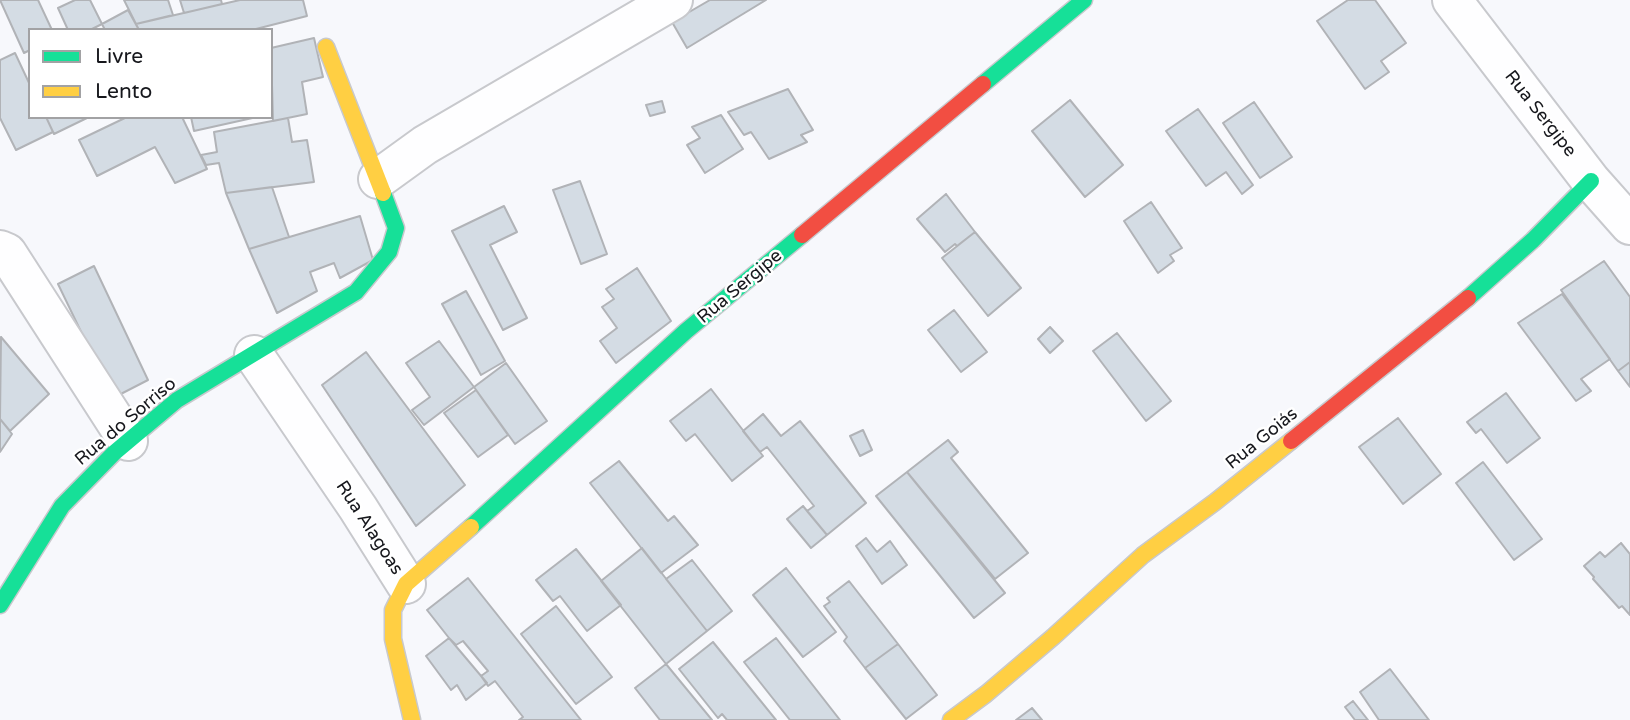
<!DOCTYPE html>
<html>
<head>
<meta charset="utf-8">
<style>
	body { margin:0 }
	#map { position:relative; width:1630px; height:720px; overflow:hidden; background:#f7f8fc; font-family:"Varela Round",sans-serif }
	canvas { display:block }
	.legend { position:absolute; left:28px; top:28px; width:245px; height:91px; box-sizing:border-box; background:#fff; border:2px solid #a2a2a4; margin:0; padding:9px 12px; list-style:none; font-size:21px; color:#16171c }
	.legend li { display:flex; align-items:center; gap:14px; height:35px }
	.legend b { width:35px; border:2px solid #a2a2a4 }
</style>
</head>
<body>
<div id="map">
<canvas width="1630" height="720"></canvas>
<ul class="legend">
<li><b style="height:9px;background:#16e098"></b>Livre</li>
<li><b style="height:9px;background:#ffcf43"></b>Lento</li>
</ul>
</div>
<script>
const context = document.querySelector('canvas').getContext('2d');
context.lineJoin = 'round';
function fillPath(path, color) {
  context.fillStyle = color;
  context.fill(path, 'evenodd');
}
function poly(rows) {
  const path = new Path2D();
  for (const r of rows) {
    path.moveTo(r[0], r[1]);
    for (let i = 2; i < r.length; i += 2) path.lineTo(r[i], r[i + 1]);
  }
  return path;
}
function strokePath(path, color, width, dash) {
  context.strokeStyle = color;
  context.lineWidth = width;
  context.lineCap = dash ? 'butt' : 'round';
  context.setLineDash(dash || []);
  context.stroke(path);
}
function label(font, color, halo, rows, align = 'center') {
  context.font = font + ' "Varela Round",sans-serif';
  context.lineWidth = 5;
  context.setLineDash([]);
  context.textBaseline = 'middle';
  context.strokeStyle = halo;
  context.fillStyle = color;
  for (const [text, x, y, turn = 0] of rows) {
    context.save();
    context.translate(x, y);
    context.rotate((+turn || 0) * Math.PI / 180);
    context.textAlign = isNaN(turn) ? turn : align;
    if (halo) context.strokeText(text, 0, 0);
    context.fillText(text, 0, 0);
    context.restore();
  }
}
const building = poly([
	[0,0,38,0,52,30,30,30,30,50,24,53,0,0],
	[75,0,90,0,102,24,90,30,68,30,58,8,75,0],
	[124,0,168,0,173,15,136,24,124,0],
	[180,0,221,0,222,4,184,13,180,0],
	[240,0,303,0,307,16,252,30,139,30,136,24,240,0],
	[710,0,766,0,687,48,672,22,710,0],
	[1348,0,1375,0,1406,43,1381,61,1389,72,1365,89,1317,21,1348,0],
	[128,10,139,30,105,30,102,24,128,10],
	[314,38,323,77,302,82,307,114,273,121,271,48,314,38],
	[15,53,30,85,30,117,46,117,53,132,16,150,0,118,0,60,15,53],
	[788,89,813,130,801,135,807,142,769,159,751,132,744,135,728,112,788,89],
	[1070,100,1123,165,1085,197,1032,131,1070,100],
	[662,101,665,112,650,116,646,105,662,101],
	[1254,102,1292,157,1260,178,1223,123,1254,102],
	[1198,109,1253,185,1242,194,1226,172,1206,186,1166,131,1198,109],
	[721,115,743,149,705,173,687,145,700,138,692,127,721,115],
	[46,117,89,117,54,134,46,117],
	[127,117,182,117,207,169,175,183,155,147,97,176,79,140,127,117],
	[191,117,257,117,194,131,191,117],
	[288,118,292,142,307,140,314,182,226,193,219,163,206,165,201,155,217,152,214,132,288,118],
	[580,181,607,254,581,264,553,190,580,181],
	[272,187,289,237,249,249,226,193,272,187],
	[946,194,975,232,957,246,955,244,945,252,917,219,946,194],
	[1151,202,1182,248,1170,255,1174,261,1158,273,1124,221,1151,202],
	[504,206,517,232,490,245,527,318,503,330,452,231,504,206],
	[360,216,373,260,340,278,334,263,310,272,317,291,277,313,249,249,360,216],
	[975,232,1021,288,988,316,942,258,975,232],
	[1604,261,1630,297,1630,362,1618,371,1561,290,1604,261],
	[94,266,148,380,113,398,58,284,94,266],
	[637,268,671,321,616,363,600,341,617,328,602,307,614,299,606,289,637,268],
	[466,291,505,361,481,375,442,304,466,291],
	[1562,294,1610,359,1581,379,1591,391,1576,401,1518,323,1562,294],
	[954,310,987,352,961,372,928,330,954,310],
	[1050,327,1063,341,1050,353,1038,339,1050,327],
	[1117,333,1171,401,1146,421,1093,351,1117,333],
	[1,337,49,394,10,431,0,419,1,337],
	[439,341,474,387,424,425,412,410,430,397,406,363,439,341],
	[366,352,465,485,416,526,322,385,366,352],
	[1630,362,1630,387,1618,371,1630,362],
	[506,363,547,421,515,444,474,387,506,363],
	[711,389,763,456,732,481,695,434,686,441,670,421,711,389],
	[476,390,508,435,478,457,444,413,476,390],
	[1506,393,1540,438,1507,463,1481,429,1476,433,1467,422,1506,393],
	[763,414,781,436,800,421,866,503,827,535,807,511,814,506,767,447,760,452,743,431,763,414],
	[1398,418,1441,474,1403,504,1359,447,1398,418],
	[0,419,12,434,0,452,0,419],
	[863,430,872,450,860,456,850,436,863,430],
	[948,440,958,452,951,458,1028,553,995,579,907,472,948,440],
	[619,461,668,521,674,516,698,545,661,573,590,483,619,461],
	[1483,462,1542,539,1514,560,1456,483,1483,462],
	[907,472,1005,593,974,618,876,496,907,472],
	[803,506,827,535,811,548,787,519,803,506],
	[866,538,877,552,890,541,907,565,882,584,856,546,866,538],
	[1621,543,1630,554,1630,615,1622,606,1619,608,1593,579,1594,577,1584,566,1600,552,1605,557,1621,543],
	[642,548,707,631,666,664,601,581,642,548],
	[576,549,621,605,587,631,560,596,553,601,536,580,576,549],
	[692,560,732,611,707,631,666,579,692,560],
	[786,568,836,632,803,657,753,595,786,568],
	[468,578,581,720,519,720,523,717,495,681,488,686,481,676,488,671,463,641,456,645,449,638,427,610,468,578],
	[849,581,898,644,865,668,844,641,847,637,824,606,830,602,827,598,849,581],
	[556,606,612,677,576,704,521,634,556,606],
	[449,638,487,683,466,700,457,685,451,690,426,656,449,638],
	[776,638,840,720,790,720,744,662,776,638],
	[713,642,776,720,727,720,722,714,718,718,679,669,713,642],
	[898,644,937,695,906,719,865,668,898,644],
	[666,664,712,720,660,720,635,688,666,664],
	[1390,669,1429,720,1379,720,1360,692,1390,669],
	[1353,701,1368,720,1355,720,1345,707,1353,701],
	[1032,708,1042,720,1016,720,1032,708]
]);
fillPath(building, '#d4dce4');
strokePath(building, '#b1b3b7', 2);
const street = poly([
	[1452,0,1591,181,1630,225],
	[378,179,425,145,673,0],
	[0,250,7,253,128,441],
	[254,355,358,508,406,584]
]);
const fast = poly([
	[983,84,1084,0],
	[1468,298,1533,240,1591,181],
	[471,527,686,331,802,235],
	[0,605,62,506,114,453,177,400,356,292,389,252,396,228,383,193]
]);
const slow = poly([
	[326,47,383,193],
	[412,720,393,639,393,610,406,584,471,527],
	[951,720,986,694,1053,637,1143,555,1215,502,1291,441]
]);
const jam = poly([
	[802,235,983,84],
	[1291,441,1468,298]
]);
strokePath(street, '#c8c9cd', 42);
strokePath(fast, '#c8c9cd', 19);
strokePath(slow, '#c8c9cd', 19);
strokePath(jam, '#c8c9cd', 19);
strokePath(street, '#fefeff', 38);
strokePath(fast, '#16e098', 16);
strokePath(slow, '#ffcf43', 16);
strokePath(jam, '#f24e42', 16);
label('18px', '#16171c', '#fff', [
	["Rua Sergipe",1540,114,52],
	["Rua Sergipe",740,287,-40],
	["Rua do Sorriso",126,422,-40],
	["Rua Goiás",1262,439,-39],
	["Rua Alagoas",369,528,57]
]);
</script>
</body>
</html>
